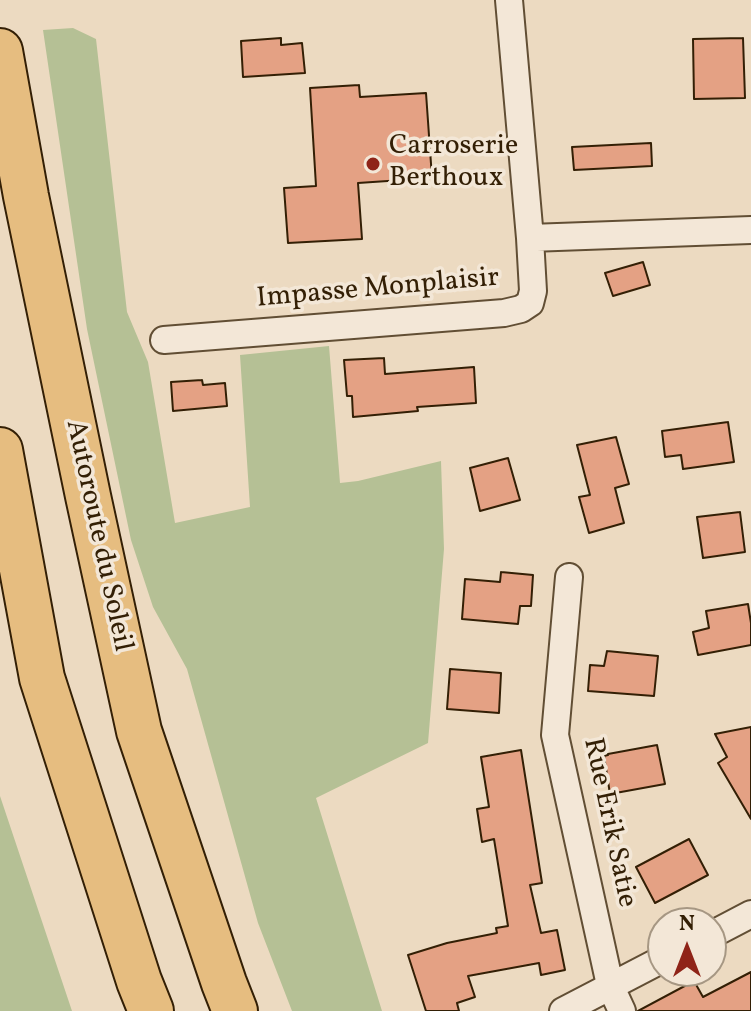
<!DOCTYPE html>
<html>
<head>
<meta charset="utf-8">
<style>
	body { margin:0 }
	#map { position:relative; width:751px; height:1011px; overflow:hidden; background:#ecdac1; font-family:Vollkorn,serif }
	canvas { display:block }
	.north { position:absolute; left:647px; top:907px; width:80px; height:80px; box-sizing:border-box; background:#f3e7d7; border:2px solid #a69783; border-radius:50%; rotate:0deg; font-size:22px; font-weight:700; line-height:32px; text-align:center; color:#331f05 }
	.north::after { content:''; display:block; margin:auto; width:28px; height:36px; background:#8f2418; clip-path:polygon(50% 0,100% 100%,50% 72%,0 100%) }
</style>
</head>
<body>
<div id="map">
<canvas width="751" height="1011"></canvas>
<div class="north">N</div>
</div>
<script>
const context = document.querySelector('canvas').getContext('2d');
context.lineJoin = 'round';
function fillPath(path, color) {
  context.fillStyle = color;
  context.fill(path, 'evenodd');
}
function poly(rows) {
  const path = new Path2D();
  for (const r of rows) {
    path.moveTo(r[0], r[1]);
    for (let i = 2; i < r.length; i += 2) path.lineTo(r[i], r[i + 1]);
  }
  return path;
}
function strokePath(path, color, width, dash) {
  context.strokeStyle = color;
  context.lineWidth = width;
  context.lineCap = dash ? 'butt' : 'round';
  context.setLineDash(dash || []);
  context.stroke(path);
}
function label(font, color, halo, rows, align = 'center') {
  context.font = font + ' Vollkorn,serif';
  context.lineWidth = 7;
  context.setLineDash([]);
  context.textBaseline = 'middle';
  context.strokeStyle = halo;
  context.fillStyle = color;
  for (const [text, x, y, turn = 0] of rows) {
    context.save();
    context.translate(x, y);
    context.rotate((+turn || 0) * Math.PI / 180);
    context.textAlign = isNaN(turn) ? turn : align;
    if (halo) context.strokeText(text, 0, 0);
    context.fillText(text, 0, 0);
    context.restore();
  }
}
fillPath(poly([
	[73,28,96,39,127,312,148,362,175,523,250,507,240,355,329,346,340,483,358,481,441,461,444,549,428,743,316,798,382,1011,292,1011,258,923,187,669,153,607,131,540,87,329,43,30],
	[0,796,72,1011,0,1011]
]), '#b5c095');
const building = poly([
	[281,38,281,45,302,43,305,73,243,77,241,41,281,38],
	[743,38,745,98,694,99,693,39,743,38],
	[359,85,360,97,426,93,432,178,358,183,362,239,288,243,284,188,316,186,310,88,359,85],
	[651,143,652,166,574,170,572,147,651,143],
	[643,262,650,285,613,296,605,273,643,262],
	[384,358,385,374,474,367,476,403,417,407,418,411,353,417,352,396,347,396,344,360,384,358],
	[202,380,203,385,225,383,227,406,173,411,171,382,202,380],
	[728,422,734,462,683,469,681,455,665,457,662,431,728,422],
	[616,437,629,484,615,488,624,523,589,533,579,497,590,495,577,445,616,437],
	[508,458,520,500,480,511,470,468,508,458],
	[740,512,745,552,703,558,697,517,740,512],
	[501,572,533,575,531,606,520,606,518,624,462,619,465,579,500,582,501,572],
	[748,604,751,623,751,645,698,655,693,632,709,628,706,611,748,604],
	[607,651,658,656,654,696,588,691,590,665,604,666,607,651],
	[450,669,501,673,499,713,447,709,450,669],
	[751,727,751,819,718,763,727,757,715,734,751,727],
	[657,745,665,784,610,794,604,756,608,755,608,754,657,745],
	[521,750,542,883,530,885,541,933,557,930,565,970,541,975,539,963,468,976,475,997,457,1003,459,1011,426,1011,408,955,447,943,497,933,496,928,508,926,494,839,482,842,477,809,489,807,481,757,521,750],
	[689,839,708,875,655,903,636,867,689,839],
	[751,972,751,1011,638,1011,694,981,703,997,751,972]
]);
fillPath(building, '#e4a184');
strokePath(building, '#331f05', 2);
const minor = poly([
	[530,238,751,230],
	[164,340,504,313,521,309,530,303,533,291,530,238,509,0],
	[569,577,555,735,610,985,622,1011],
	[711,935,751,914],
	[563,1011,663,959]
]);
const motorway = poly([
	[0,51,26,196,88,496,139,731,224,983,235,1011],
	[0,450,42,678,139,981,151,1011]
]);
strokePath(minor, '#614e34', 30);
strokePath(motorway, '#331f05', 48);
strokePath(minor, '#f3e7d7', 26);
strokePath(motorway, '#e6bd80', 44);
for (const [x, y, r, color] of [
	[373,164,8,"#8f2418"]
]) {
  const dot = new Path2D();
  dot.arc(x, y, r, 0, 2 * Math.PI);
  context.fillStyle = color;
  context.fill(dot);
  strokePath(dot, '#f3e7d7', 3);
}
label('28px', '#331f05', '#f3e7d7', [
	["Carroserie",389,148],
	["Berthoux",389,180]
], 'left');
label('28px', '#331f05', '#f3e7d7', [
	["Impasse Monplaisir",378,290,-5],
	["Autoroute du Soleil",97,536,78],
	["Rue Erik Satie",608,823,78]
]);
</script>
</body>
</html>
